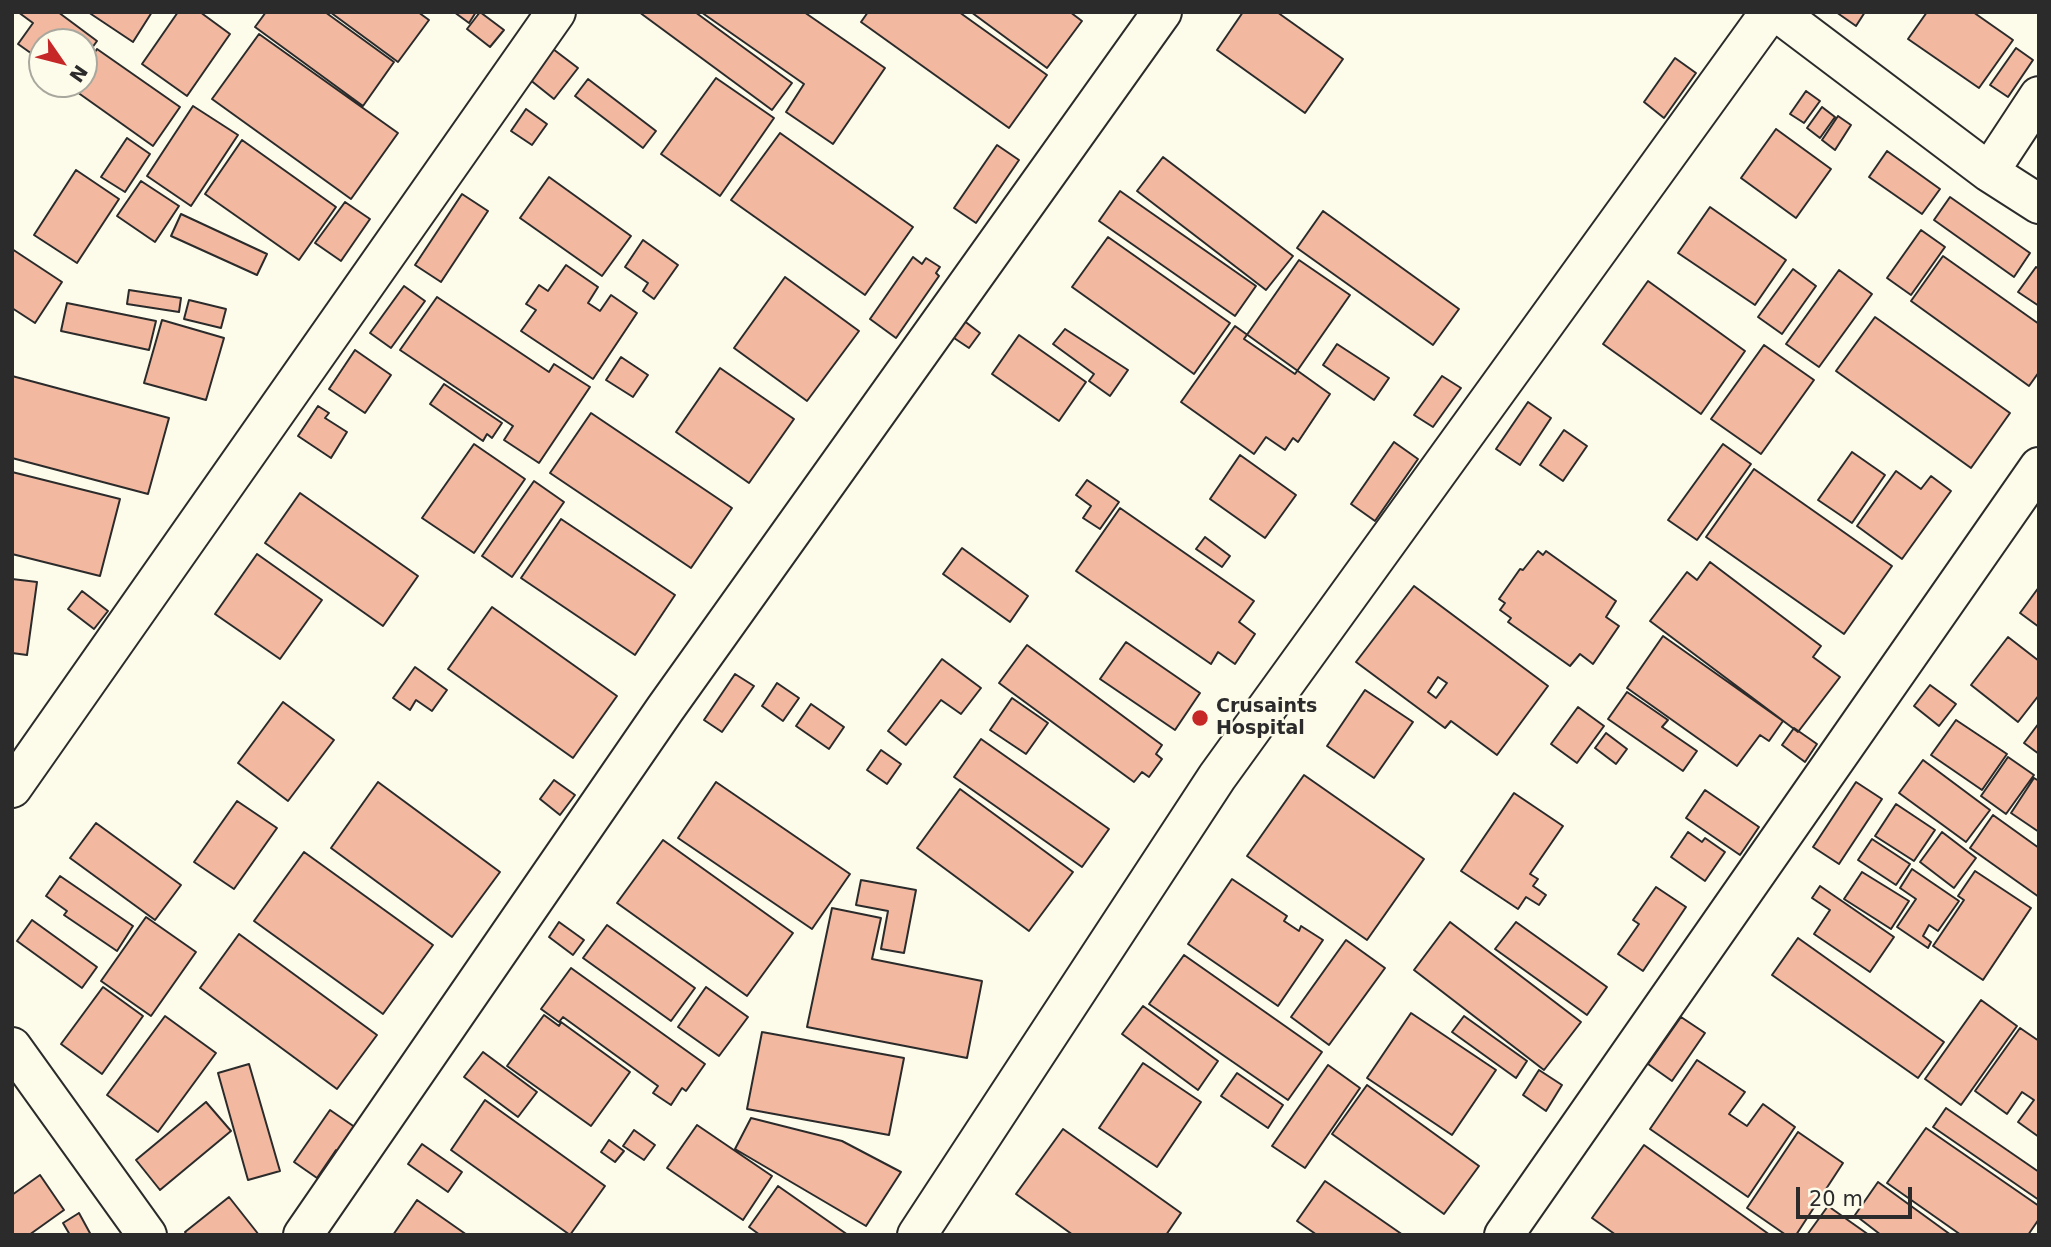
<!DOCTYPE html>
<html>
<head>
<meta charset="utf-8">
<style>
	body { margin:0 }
	#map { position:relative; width:2051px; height:1247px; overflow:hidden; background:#fdfbea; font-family:"DejaVu Sans",sans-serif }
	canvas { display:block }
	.frame { position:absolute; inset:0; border:14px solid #2b2b2b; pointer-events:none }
	.north { position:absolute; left:28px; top:28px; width:70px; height:70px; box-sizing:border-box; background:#fdfbea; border:2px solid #a9a89e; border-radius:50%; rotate:125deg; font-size:19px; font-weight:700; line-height:28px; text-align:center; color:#2b2b2b }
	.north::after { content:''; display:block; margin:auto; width:24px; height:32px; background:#c62828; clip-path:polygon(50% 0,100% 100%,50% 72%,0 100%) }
	.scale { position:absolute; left:1796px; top:1187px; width:116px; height:32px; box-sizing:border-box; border:4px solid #2b2b2b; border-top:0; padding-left:9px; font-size:21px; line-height:24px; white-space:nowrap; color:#2b2b2b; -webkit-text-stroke:5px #fdfbea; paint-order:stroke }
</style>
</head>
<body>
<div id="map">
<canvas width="2051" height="1247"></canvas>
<div class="frame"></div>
<div class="north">N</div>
<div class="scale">20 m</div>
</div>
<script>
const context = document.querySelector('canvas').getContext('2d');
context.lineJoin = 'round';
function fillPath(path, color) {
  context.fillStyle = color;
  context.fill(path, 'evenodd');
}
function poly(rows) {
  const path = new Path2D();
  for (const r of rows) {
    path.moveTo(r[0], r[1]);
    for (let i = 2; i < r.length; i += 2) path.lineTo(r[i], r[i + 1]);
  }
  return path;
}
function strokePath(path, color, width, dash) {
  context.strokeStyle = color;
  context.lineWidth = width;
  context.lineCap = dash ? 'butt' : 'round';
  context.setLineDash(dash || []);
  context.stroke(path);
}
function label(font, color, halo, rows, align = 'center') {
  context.font = font + ' "DejaVu Sans",sans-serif';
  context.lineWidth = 5;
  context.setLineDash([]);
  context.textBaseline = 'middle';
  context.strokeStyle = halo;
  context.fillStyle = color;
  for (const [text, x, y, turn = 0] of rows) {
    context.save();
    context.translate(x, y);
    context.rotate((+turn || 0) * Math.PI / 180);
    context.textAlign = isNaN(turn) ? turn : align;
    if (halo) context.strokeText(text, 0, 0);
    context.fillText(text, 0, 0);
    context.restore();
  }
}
const building = poly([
	[18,12,58,12,97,41,84,59,84,42,42,42,42,61,18,44,33,23,18,12],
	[88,12,152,12,133,42,88,12],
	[178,12,200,12,230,34,187,96,142,64,178,12],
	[266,12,325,12,394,62,363,106,255,27,266,12],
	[330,12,418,12,429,20,398,62,330,12],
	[454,12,476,12,469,23,454,12],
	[480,12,504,30,490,47,467,29,480,12],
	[639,12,695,12,792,83,772,110,639,12],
	[701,12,804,12,885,68,833,144,786,112,804,84,701,12],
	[868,12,959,12,1047,75,1009,128,861,22,868,12],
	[971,12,1070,12,1082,21,1047,68,971,12],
	[1243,12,1277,12,1343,59,1305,113,1217,50,1243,12],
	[1836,12,1865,12,1856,26,1836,12],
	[1927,12,1973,12,2013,40,1979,88,1908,39,1927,12],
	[259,34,398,133,351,199,212,99,259,34],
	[2016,48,2033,60,2008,97,1990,85,2016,48],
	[97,49,180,107,153,146,70,87,72,84,84,84,84,68,97,49],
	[553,49,578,68,554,99,529,79,553,49],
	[1675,58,1696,73,1664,118,1644,102,1675,58],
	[716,78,774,118,720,196,661,154,716,78],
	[588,79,656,131,643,148,575,96,588,79],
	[1806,91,1820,101,1804,123,1790,114,1806,91],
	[193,106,238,135,191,206,147,176,193,106],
	[1822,107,1835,117,1820,138,1807,128,1822,107],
	[526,109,547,124,532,145,511,131,526,109],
	[1838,116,1851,125,1835,150,1822,140,1838,116],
	[1776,129,1831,169,1796,218,1741,178,1776,129],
	[780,133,913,227,865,295,731,200,780,133],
	[127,138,150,154,125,192,101,177,127,138],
	[242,140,336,207,299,260,205,194,242,140],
	[997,145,1019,160,976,223,954,208,997,145],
	[1887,151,1940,189,1922,214,1869,177,1887,151],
	[1163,157,1293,256,1266,290,1137,191,1163,157],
	[76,170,119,199,77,263,34,235,76,170],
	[549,177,631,236,602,276,520,218,549,177],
	[141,181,179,206,155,242,117,216,141,181],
	[1120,191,1256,286,1235,316,1099,221,1120,191],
	[462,194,488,211,441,282,415,265,462,194],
	[1950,197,2030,253,2014,277,1934,220,1950,197],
	[345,202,370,219,341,261,315,243,345,202],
	[1710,207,1786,260,1755,305,1678,253,1710,207],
	[1323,211,1459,309,1433,345,1297,248,1323,211],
	[181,214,267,254,257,275,171,236,181,214],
	[1921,230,1945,247,1911,295,1887,278,1921,230],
	[1108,237,1230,323,1194,374,1072,287,1108,237],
	[643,240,678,265,654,299,643,291,648,283,625,267,643,240],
	[12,249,62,282,35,323,12,308,12,249],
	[1943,256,2039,324,2039,372,2029,386,1911,301,1943,256],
	[913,257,922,264,926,258,940,267,936,273,939,276,896,338,870,319,913,257],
	[1299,260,1350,295,1295,374,1244,339,1299,260],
	[566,265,598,287,588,303,600,311,611,295,637,313,593,379,521,331,536,310,526,304,539,285,548,291,566,265],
	[2036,267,2039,269,2039,306,2018,292,2036,267],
	[1793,269,1816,286,1782,334,1758,317,1793,269],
	[1839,270,1872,294,1819,367,1786,344,1839,270],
	[785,277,859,331,807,401,734,348,785,277],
	[1648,281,1745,351,1701,414,1603,344,1648,281],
	[404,286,425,301,391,348,370,333,404,286],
	[129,290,181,298,179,312,127,304,129,290],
	[437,297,549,372,554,364,590,387,539,463,504,440,513,426,400,350,437,297],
	[189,300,226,309,221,328,184,319,189,300],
	[67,303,156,321,149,350,61,331,67,303],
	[1875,317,2010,413,1971,468,1836,371,1875,317],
	[162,320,224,338,206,400,144,383,162,320],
	[963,320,980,333,969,348,951,336,963,320],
	[1235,326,1330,394,1298,442,1293,438,1285,450,1266,437,1254,454,1181,402,1235,326],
	[1065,329,1128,370,1110,396,1089,381,1094,374,1053,344,1065,329],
	[1019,335,1086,382,1059,421,992,374,1019,335],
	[1337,344,1389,378,1374,400,1323,365,1337,344],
	[1764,345,1814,380,1761,454,1711,419,1764,345],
	[355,350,391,375,365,413,329,389,355,350],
	[621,357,648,375,633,397,606,380,621,357],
	[720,368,794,419,749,483,676,432,720,368],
	[12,376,169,418,148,494,12,458,12,376],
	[1442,376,1461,388,1433,427,1414,415,1442,376],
	[444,384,502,423,492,438,487,434,483,441,430,404,444,384],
	[1528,402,1551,418,1520,465,1496,449,1528,402],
	[318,406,329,413,325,418,347,432,331,458,298,436,318,406],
	[591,413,732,508,691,568,550,473,591,413],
	[1564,430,1587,446,1563,481,1540,465,1564,430],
	[1394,442,1418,459,1375,521,1351,504,1394,442],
	[474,444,525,479,474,553,422,518,474,444],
	[1723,444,1751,464,1697,540,1668,520,1723,444],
	[1852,452,1885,475,1852,523,1818,500,1852,452],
	[1240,455,1296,495,1265,538,1210,499,1240,455],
	[1754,469,1892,566,1844,634,1706,537,1754,469],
	[1896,471,1921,489,1931,476,1951,491,1902,559,1857,526,1896,471],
	[12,472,120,499,100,576,12,554,12,472],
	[1087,480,1119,502,1100,529,1083,518,1091,506,1076,495,1087,480],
	[534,481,564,502,512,577,482,556,534,481],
	[300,493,418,576,383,626,265,543,300,493],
	[1120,508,1254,601,1239,622,1255,634,1235,664,1218,652,1211,664,1076,571,1120,508],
	[561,519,675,595,635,655,521,578,561,519],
	[1205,537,1230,556,1222,567,1196,549,1205,537],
	[962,548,1028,596,1010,622,943,574,962,548],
	[1538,551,1543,555,1546,551,1616,601,1606,617,1619,626,1593,664,1580,654,1570,666,1508,622,1511,618,1500,610,1505,603,1499,599,1520,569,1523,570,1538,551],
	[257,554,322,600,280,659,215,614,257,554],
	[1710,562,1821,646,1813,657,1840,677,1798,732,1650,621,1687,572,1697,580,1710,562],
	[12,579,37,582,27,655,12,653,12,579],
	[1414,586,1548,686,1497,755,1451,721,1445,728,1356,662,1414,586],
	[1438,677,1447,683,1436,698,1428,692,1438,677],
	[2039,587,2039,627,2020,613,2039,587],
	[82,591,108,611,94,629,68,609,82,591],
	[492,607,617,696,573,758,448,669,492,607],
	[1663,636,1783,721,1769,741,1760,735,1737,766,1627,688,1663,636],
	[2008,637,2039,661,2039,695,2018,722,1971,685,2008,637],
	[1126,642,1200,693,1175,730,1100,679,1126,642],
	[1027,645,1162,745,1156,754,1162,759,1149,777,1142,772,1134,782,999,683,1027,645],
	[942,659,981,688,961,714,941,700,906,745,888,731,942,659],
	[415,667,447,690,432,711,416,700,410,710,393,698,415,667],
	[735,674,754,686,722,732,704,720,735,674],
	[777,683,799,698,783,721,762,706,777,683],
	[1930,685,1956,704,1939,726,1914,706,1930,685],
	[1365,690,1413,722,1374,778,1327,746,1365,690],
	[1627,692,1668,720,1662,727,1697,751,1683,771,1608,719,1627,692],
	[1012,698,1048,723,1026,754,990,730,1012,698],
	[283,702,334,740,288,801,238,763,283,702],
	[811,704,844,727,829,749,796,726,811,704],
	[1578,707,1604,726,1577,763,1551,744,1578,707],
	[1956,720,2007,754,1982,790,1931,755,1956,720],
	[2039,723,2039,754,2024,743,2039,723],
	[1794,728,1817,744,1805,762,1782,745,1794,728],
	[1606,733,1627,749,1616,764,1595,748,1606,733],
	[981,739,1109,829,1082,867,954,777,981,739],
	[881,750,901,764,887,784,867,770,881,750],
	[2008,757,2034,775,2006,814,1981,796,2008,757],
	[1923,760,1990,810,1966,842,1899,793,1923,760],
	[1304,775,1424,859,1367,940,1247,856,1304,775],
	[2034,778,2039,781,2039,832,2011,813,2034,778],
	[554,780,575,795,560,815,540,799,554,780],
	[378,782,500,872,452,937,331,848,378,782],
	[716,782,850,874,812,929,678,838,716,782],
	[1856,782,1882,799,1839,864,1813,847,1856,782],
	[960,789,1073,872,1029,931,917,848,960,789],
	[1705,790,1759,827,1740,855,1686,818,1705,790],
	[1514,793,1563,826,1530,874,1538,879,1533,886,1546,895,1539,905,1526,897,1518,909,1461,871,1514,793],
	[237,801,277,828,234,889,194,862,237,801],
	[1896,804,1935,830,1914,861,1875,836,1896,804],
	[1993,815,2039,848,2039,897,1970,848,1993,815],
	[96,823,181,885,155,920,70,858,96,823],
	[1688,832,1702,842,1705,838,1725,852,1705,881,1671,857,1688,832],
	[1942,832,1976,858,1954,888,1920,862,1942,832],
	[1872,839,1910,864,1896,885,1858,860,1872,839],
	[663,840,793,933,747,996,617,903,663,840],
	[304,852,433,945,383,1014,254,921,304,852],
	[1912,869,1959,901,1938,931,1929,925,1923,936,1931,942,1928,948,1897,927,1916,899,1900,888,1912,869],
	[1975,871,2031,908,1983,980,1933,946,1964,900,1958,896,1975,871],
	[1862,872,1909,901,1891,929,1844,899,1862,872],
	[60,876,133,926,117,951,64,915,67,911,46,896,60,876],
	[1232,879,1287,916,1284,921,1299,931,1301,926,1323,940,1278,1006,1188,944,1232,879],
	[861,880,916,890,904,953,881,949,888,911,856,905,861,880],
	[1820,886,1894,937,1870,972,1814,934,1830,910,1812,898,1820,886],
	[1656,887,1686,907,1643,971,1618,954,1639,924,1633,920,1656,887],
	[832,908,881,918,872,959,982,981,967,1058,807,1027,832,908],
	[146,917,196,952,151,1016,101,981,146,917],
	[32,920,97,967,82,988,17,941,32,920],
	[559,922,584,940,573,955,549,937,559,922],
	[1450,922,1581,1022,1544,1070,1414,970,1450,922],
	[1516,922,1607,987,1587,1015,1495,949,1516,922],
	[607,925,695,988,671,1021,583,958,607,925],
	[239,934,377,1035,337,1089,200,988,239,934],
	[1798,938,1944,1042,1918,1078,1772,975,1798,938],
	[1346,940,1385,968,1329,1045,1291,1017,1346,940],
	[1184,955,1322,1052,1288,1100,1149,1004,1184,955],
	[571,968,705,1064,686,1091,682,1088,671,1105,653,1093,658,1086,563,1017,559,1022,541,1009,571,968],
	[103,987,143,1016,102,1074,61,1044,103,987],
	[706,987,748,1017,719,1056,678,1027,706,987],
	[1981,1000,2017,1026,1961,1105,1925,1079,1981,1000],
	[1143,1006,1218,1061,1198,1090,1122,1034,1143,1006],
	[1411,1013,1496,1070,1452,1135,1367,1078,1411,1013],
	[544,1015,559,1026,561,1022,630,1072,591,1126,507,1066,544,1015],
	[165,1016,216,1053,158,1132,107,1095,165,1016],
	[1464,1016,1527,1061,1516,1078,1452,1032,1464,1016],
	[1681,1017,1705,1033,1672,1081,1648,1064,1681,1017],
	[2020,1028,2039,1041,2039,1137,2018,1122,2034,1100,2022,1092,2007,1114,1975,1091,2020,1028],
	[762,1032,904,1058,889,1135,747,1109,762,1032],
	[483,1052,537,1092,518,1117,464,1077,483,1052],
	[1697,1060,1745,1092,1729,1114,1747,1126,1763,1104,1795,1127,1748,1197,1650,1129,1697,1060],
	[1143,1063,1201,1102,1157,1167,1099,1128,1143,1063],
	[249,1064,280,1171,248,1180,218,1073,249,1064],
	[1328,1065,1360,1088,1305,1168,1272,1146,1328,1065],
	[1539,1070,1562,1085,1546,1111,1523,1095,1539,1070],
	[1237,1073,1283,1105,1268,1128,1221,1096,1237,1073],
	[1367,1085,1479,1166,1444,1214,1332,1134,1367,1085],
	[485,1100,605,1186,570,1235,451,1150,485,1100],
	[206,1102,231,1131,160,1190,136,1160,206,1102],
	[1946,1108,2039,1172,2039,1200,1933,1127,1946,1108],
	[330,1110,362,1132,345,1156,336,1150,317,1178,294,1162,330,1110],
	[751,1118,842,1141,901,1172,866,1226,735,1149,751,1118],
	[697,1125,772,1176,743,1220,667,1168,697,1125],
	[1926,1128,2039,1206,2039,1219,2028,1235,1961,1235,1887,1183,1926,1128],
	[1063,1129,1181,1213,1166,1235,1073,1235,1016,1194,1063,1129],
	[634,1130,655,1145,644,1160,623,1146,634,1130],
	[1798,1132,1843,1163,1796,1235,1786,1235,1747,1208,1798,1132],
	[609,1140,624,1151,615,1162,601,1152,609,1140],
	[422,1144,462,1172,448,1192,408,1164,422,1144],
	[1644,1145,1770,1235,1616,1235,1592,1218,1644,1145],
	[40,1175,64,1210,29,1235,12,1235,12,1195,40,1175],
	[1325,1181,1403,1235,1317,1235,1297,1221,1325,1181],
	[1878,1182,1951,1235,1881,1235,1855,1215,1878,1182],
	[778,1186,848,1235,760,1235,749,1227,778,1186],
	[229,1197,259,1235,187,1235,185,1232,229,1197],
	[417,1200,467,1235,393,1235,417,1200],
	[1828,1206,1869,1235,1807,1235,1828,1206],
	[79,1213,91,1235,70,1235,63,1223,79,1213]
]);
fillPath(building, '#f2b8a0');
strokePath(building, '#2b2b2b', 2);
const minor = poly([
	[1777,12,1989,172,2039,204],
	[1989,172,2039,96],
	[12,788,556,12],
	[12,1047,147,1235],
	[303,1235,665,709,1162,12],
	[917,1235,1217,777,1770,12],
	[1504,1235,2039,467]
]);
strokePath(minor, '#2b2b2b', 42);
strokePath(minor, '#fdfbea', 38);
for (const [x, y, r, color] of [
	[1200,718,9,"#c62828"]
]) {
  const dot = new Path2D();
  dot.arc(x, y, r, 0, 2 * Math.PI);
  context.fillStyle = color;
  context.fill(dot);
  strokePath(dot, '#fdfbea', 2.5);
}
label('bold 19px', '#2b2b2b', '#fdfbea', [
	["Crusaints",1216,707],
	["Hospital",1216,729]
], 'left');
</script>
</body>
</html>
